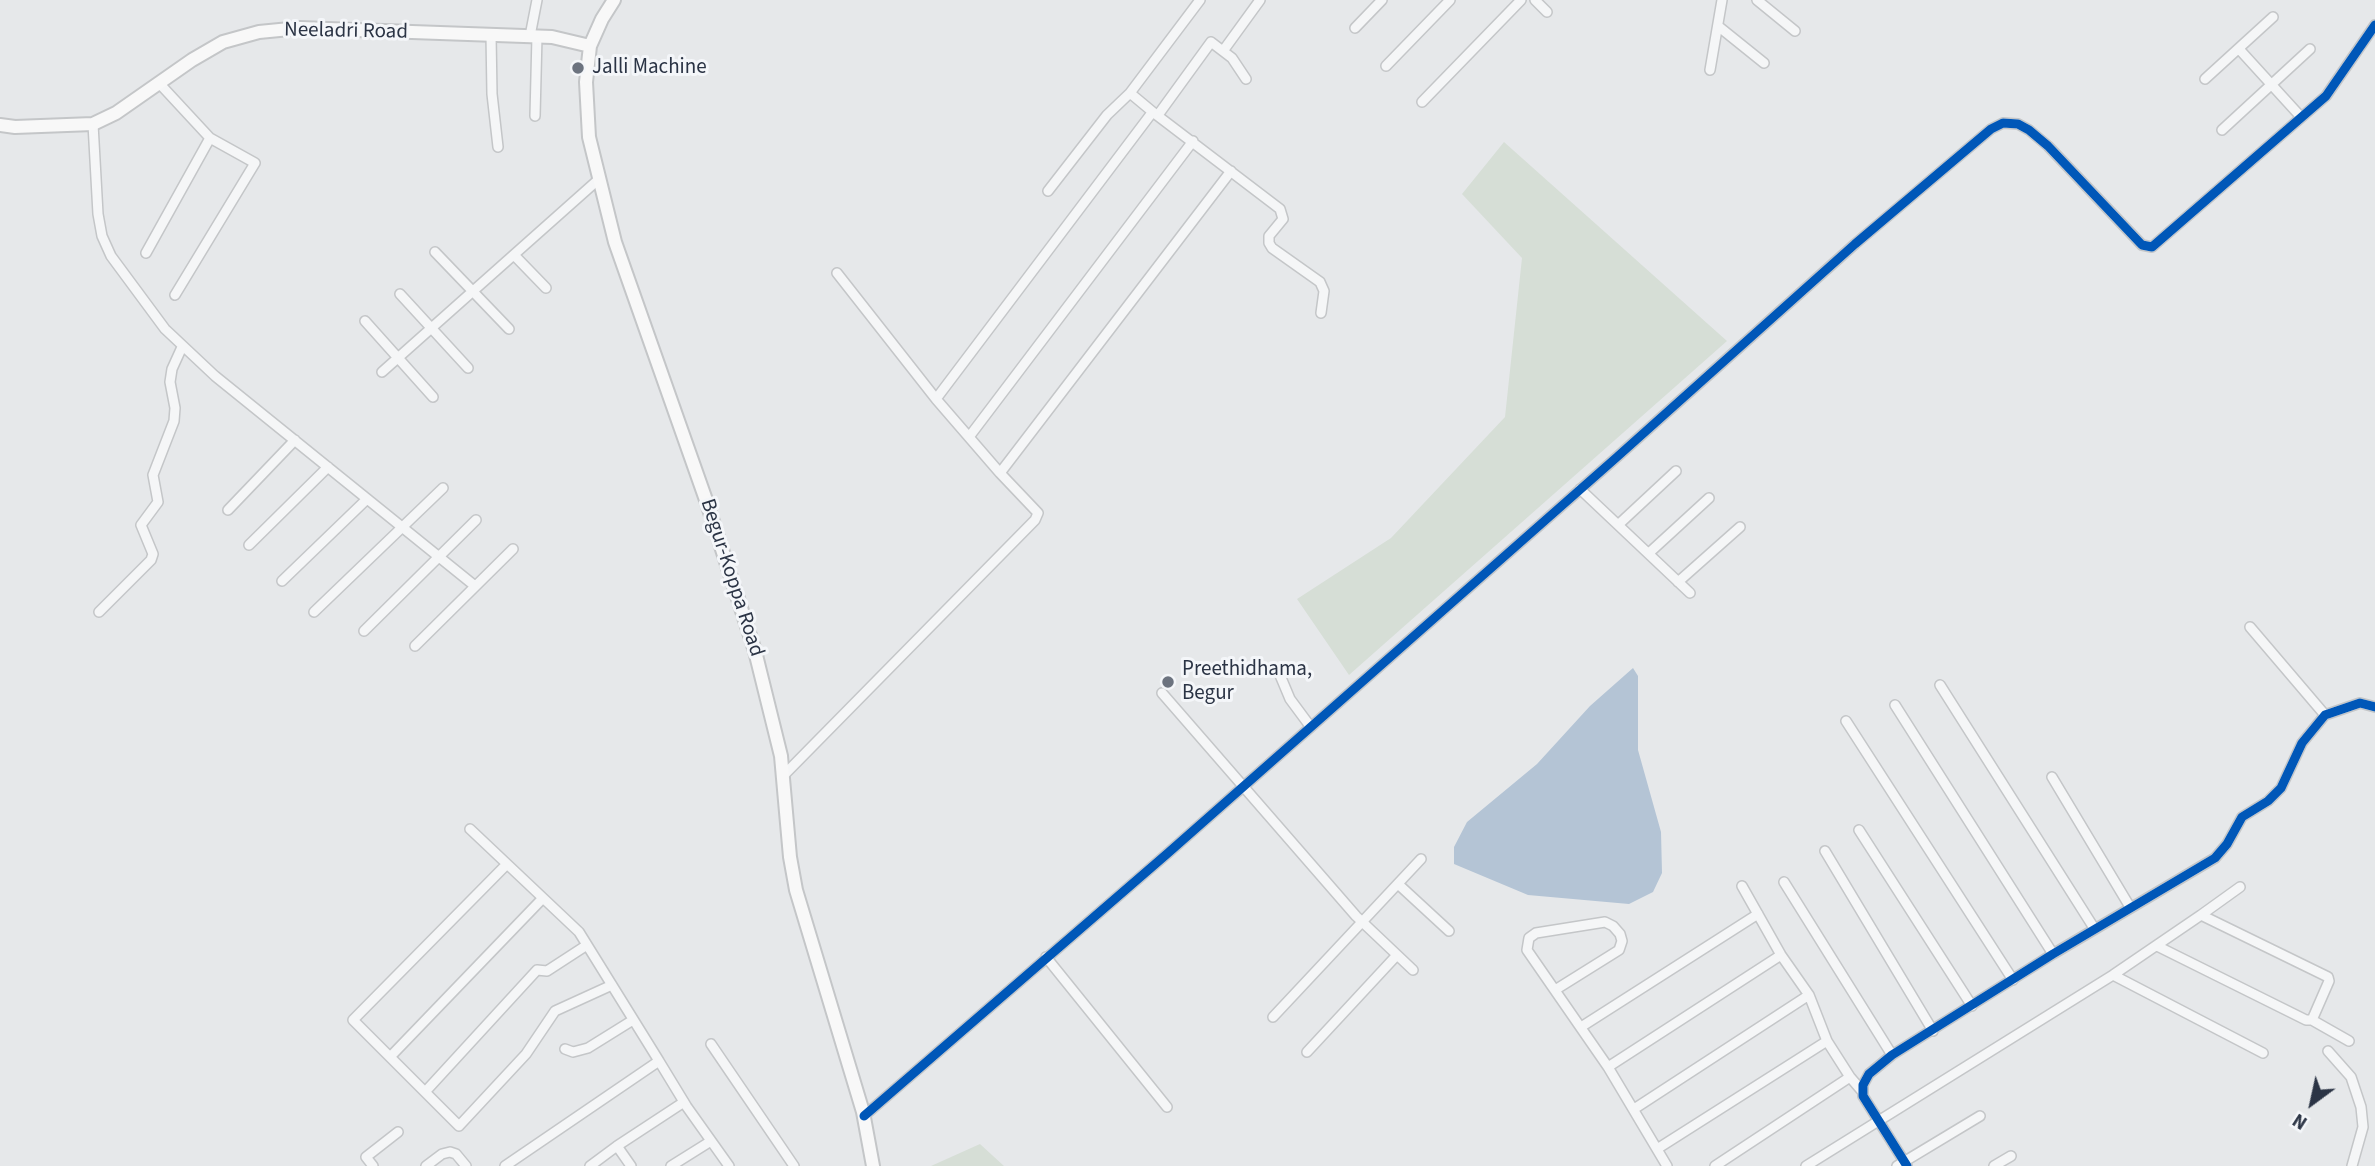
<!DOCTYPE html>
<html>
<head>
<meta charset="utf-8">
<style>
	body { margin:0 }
	#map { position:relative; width:2375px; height:1166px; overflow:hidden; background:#e6e8ea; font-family:"Source Sans 3",sans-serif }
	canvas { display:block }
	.north { position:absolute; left:2277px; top:1068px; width:70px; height:70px; -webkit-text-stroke:5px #f4f6f9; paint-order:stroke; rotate:213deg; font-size:19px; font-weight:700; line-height:28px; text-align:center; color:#2b3445 }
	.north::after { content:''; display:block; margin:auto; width:24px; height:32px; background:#2b3445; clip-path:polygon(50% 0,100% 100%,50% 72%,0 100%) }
</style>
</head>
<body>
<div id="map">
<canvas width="2375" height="1166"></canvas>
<div class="north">N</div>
</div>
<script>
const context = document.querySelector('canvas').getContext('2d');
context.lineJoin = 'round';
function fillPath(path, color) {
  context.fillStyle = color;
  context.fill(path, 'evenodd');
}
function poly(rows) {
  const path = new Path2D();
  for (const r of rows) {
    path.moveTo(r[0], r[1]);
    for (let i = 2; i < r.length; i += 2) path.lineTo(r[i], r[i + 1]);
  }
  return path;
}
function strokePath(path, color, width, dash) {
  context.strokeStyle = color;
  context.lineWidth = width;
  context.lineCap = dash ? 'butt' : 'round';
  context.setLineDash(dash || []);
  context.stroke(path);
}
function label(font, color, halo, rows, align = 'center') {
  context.font = font + ' "Source Sans 3",sans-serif';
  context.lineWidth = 6;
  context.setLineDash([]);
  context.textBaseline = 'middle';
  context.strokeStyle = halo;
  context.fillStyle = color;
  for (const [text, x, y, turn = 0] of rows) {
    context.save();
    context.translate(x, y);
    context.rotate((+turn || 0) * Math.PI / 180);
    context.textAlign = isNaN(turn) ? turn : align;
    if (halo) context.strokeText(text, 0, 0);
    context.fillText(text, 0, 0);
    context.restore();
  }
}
fillPath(poly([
	[1504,142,1727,341,1349,675,1297,599,1391,538,1505,417,1522,258,1462,194],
	[980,1144,1004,1166,931,1166]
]), '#d6ded6');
fillPath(poly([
	[1633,668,1638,676,1638,750,1661,832,1662,873,1653,892,1629,904,1528,895,1454,864,1454,847,1467,822,1537,764,1590,706]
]), '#b4c4d5');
const street = poly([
	[1535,0,1547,12],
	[1757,0,1795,31],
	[1718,26,1764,63],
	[1355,28,1382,0],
	[491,35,492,94,498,147],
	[530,36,537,0],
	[2239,49,2301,117],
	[1223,51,1260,0],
	[1386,66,1450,0],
	[1710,70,1722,0],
	[2205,79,2273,17],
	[159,83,210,138,255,163,175,295],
	[1130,93,1200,0],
	[1422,102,1521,0],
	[1158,115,1211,42,1232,58,1246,79],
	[535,116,537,36],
	[93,124,98,214,102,236,111,256,165,329,215,376,475,586],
	[2222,130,2310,49],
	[1048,191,1107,115,1130,93,1154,113],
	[435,252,509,329],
	[146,253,210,138],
	[514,255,546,288],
	[400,294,468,368],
	[365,321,433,397],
	[382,372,599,179],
	[936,399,1151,114,1154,113,1280,209,1283,219,1269,236,1269,243,1272,248,1320,282,1324,291,1321,313],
	[969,437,1193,141],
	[1000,473,1231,171],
	[1580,489,1690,593],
	[228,510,295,440],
	[1618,525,1676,471],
	[249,545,328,467],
	[1649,553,1709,498],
	[282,581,367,499],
	[1678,582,1740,527],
	[99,612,151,560,153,554,141,525,158,502,153,475,174,421,175,408,170,382,172,369,182,347],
	[314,612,443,488],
	[2250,627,2325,715],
	[364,631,476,520],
	[415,646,513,549],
	[1277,668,1290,699,1310,726],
	[1940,685,2094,928],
	[1162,693,1356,916,1413,970],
	[1895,705,2053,954],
	[1846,721,2013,980],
	[783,776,1035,520,1038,513,1000,473,936,399,837,273],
	[2052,777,2130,907],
	[470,829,579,932,659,1061],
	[1859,830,1972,1006],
	[1825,851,1933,1031],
	[507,864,353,1020,459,1126,526,1054,555,1011,612,985],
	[1784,882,1892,1055],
	[1398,884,1449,931],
	[1742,886,1781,955,1809,995,1827,1041,1850,1077,1862,1091],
	[2201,915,2240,887],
	[2157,946,2306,1020,2312,1020,2349,1041],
	[1046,957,1167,1107],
	[2113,975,2263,1053],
	[1555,990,1619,950,1622,941,1620,934,1613,926,1605,922,1536,933,1529,938,1527,950,1608,1067,1667,1166],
	[1273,1017,1421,859],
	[1581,1027,1758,914],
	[711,1044,794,1166],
	[565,1049,573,1052,588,1048,633,1020],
	[2328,1051,2351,1077,2361,1107,2363,1127,2352,1166],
	[1307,1052,1397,955],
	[390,1057,543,898],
	[1608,1067,1781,955],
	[425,1092,537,970,547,971,587,945],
	[1634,1109,1809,995],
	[864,1116,1168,853,1617,457,1855,244,1991,129,2003,123,2018,124,2029,130,2048,146,2142,245,2152,247,2326,96,2375,25],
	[1657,1149,1827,1041],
	[373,1166,366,1157,398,1132],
	[426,1166,442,1154,450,1152,456,1154,466,1166],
	[505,1166,659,1061,687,1107,729,1166],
	[590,1166,617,1146],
	[631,1166,617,1146,684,1102],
	[671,1166,711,1141],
	[1715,1166,1850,1077],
	[1806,1166,2113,975,2201,915,2328,977,2329,981,2312,1020],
	[1897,1166,1980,1116],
	[1907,1166,1863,1096,1863,1085,1869,1074,1892,1055,2053,954,2215,858,2227,844,2242,817,2268,801,2281,788,2302,743,2325,715,2360,703,2375,707],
	[1994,1166,2011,1156]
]);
const secondary = poly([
	[614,0,602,19,590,46,586,82,589,137,615,242,706,500,755,651,781,756,790,857,796,890,863,1112,873,1166],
	[0,125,15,127,93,124,116,113,192,60,223,42,259,32,300,28,552,37,590,46]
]);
strokePath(street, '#c4c6c8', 12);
strokePath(secondary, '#c4c6c8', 16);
strokePath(street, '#f5f6f7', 9);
strokePath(secondary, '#f8f8f8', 12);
strokePath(poly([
	[864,1116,1168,853,1617,457,1855,244,1991,129,2003,123,2018,124,2029,130,2048,146,2142,245,2152,247,2326,96,2375,25],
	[1907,1166,1863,1096,1863,1085,1869,1074,1892,1055,2053,954,2215,858,2227,844,2242,817,2268,801,2281,788,2302,743,2325,715,2360,703,2375,707]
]), '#0057b8', 9);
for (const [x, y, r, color] of [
	[578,68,7,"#6c737f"],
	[1168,682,7,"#6c737f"]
]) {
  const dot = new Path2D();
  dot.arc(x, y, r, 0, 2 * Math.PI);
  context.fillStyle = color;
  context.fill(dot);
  strokePath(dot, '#f4f6f9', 2.5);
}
label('21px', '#2b3445', '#f4f6f9', [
	["Neeladri Road",346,32,1],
	["Begur-Koppa Road",731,578,72]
]);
label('21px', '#2b3445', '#f4f6f9', [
	["Jalli Machine",592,68],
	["Preethidhama,",1182,670],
	["Begur",1182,694]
], 'left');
</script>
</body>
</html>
